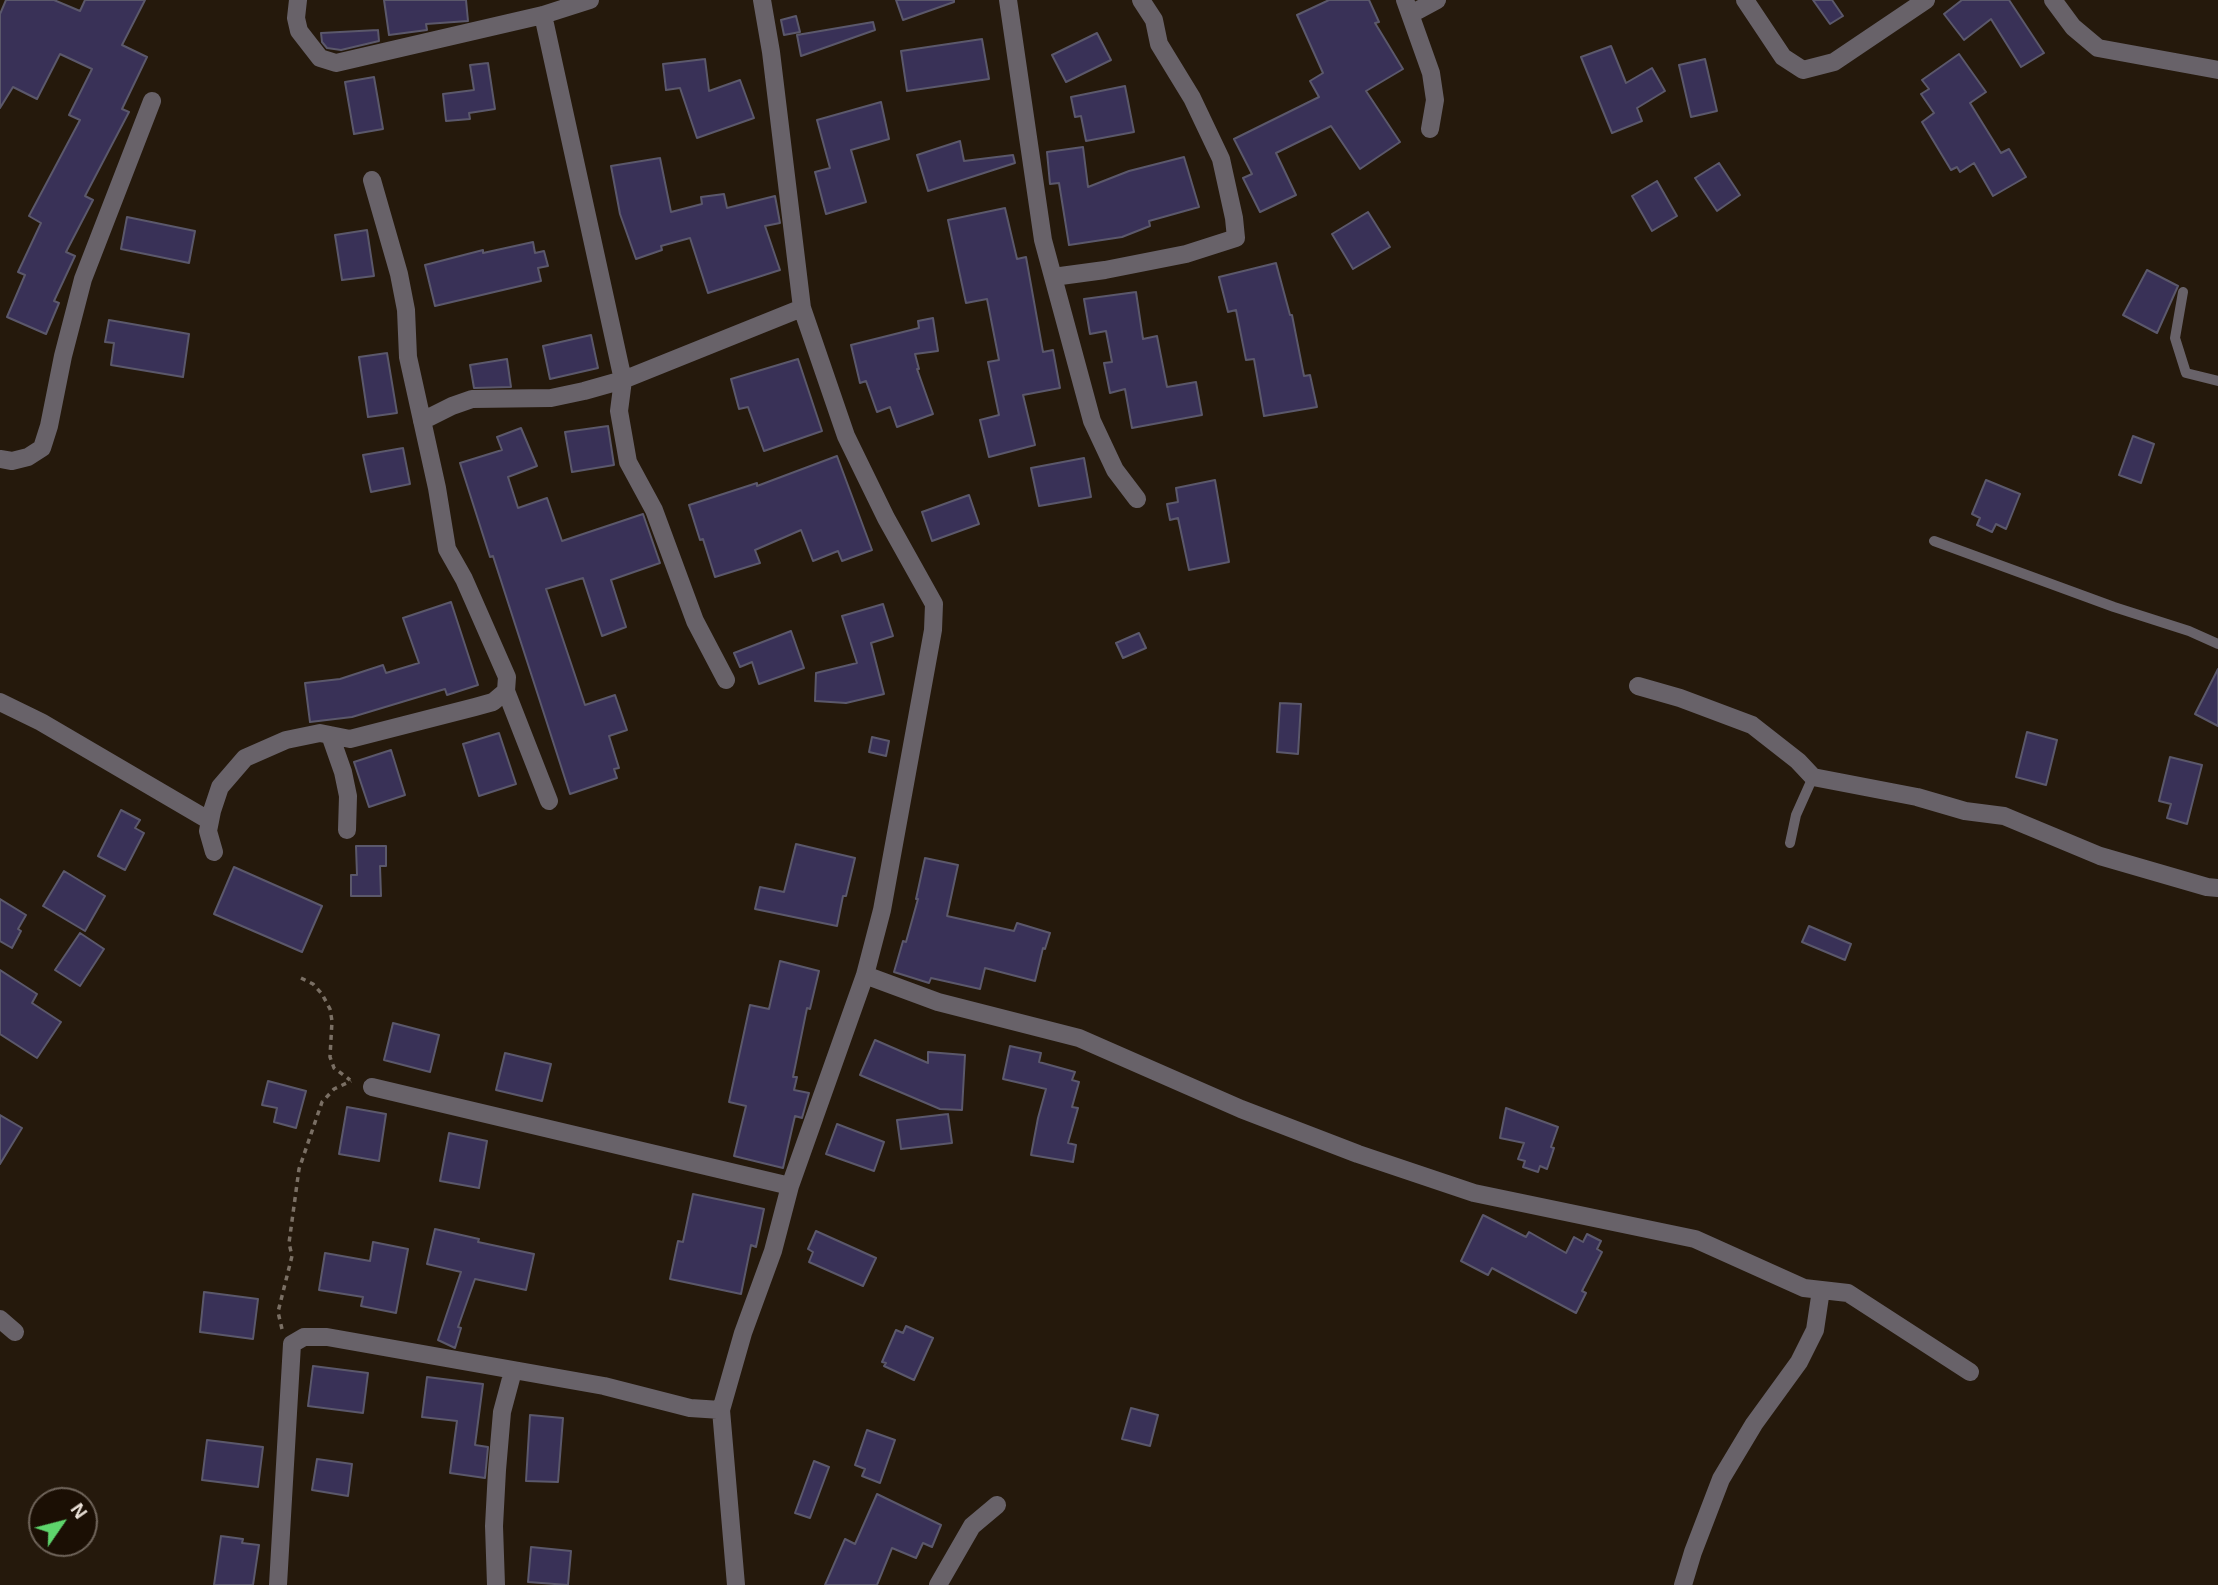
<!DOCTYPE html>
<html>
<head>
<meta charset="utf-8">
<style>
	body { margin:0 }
	#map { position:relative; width:2218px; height:1585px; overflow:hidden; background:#25190c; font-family:Helvetica,sans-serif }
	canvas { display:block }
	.north { position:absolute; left:28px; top:1487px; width:70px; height:70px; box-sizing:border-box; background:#1b0f04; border:2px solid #6f645a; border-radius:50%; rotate:55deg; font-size:19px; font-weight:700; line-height:28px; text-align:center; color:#ece3da }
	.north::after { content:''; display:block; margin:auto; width:24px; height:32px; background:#5ed56c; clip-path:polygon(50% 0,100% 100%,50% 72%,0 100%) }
</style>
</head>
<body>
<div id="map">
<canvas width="2218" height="1585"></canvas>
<div class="north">N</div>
</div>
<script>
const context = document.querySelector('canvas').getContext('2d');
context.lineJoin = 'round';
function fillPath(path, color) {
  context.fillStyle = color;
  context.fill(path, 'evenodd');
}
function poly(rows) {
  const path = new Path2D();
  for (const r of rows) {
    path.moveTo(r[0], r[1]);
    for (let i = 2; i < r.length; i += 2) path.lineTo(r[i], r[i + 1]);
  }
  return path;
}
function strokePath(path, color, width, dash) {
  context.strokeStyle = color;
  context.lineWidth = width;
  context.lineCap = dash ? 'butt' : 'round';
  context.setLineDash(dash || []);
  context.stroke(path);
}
const building = poly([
	[6,0,54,0,80,11,85,0,145,0,122,45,147,57,122,109,129,112,85,196,93,200,66,252,75,256,54,301,59,303,46,334,7,317,25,275,18,272,41,223,29,216,80,120,69,115,92,69,60,54,37,99,13,87,0,108,0,14,6,0],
	[384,0,466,0,468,21,426,24,427,30,389,35,384,0],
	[896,0,954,0,954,2,903,20,896,0],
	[1329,0,1369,0,1379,22,1375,23,1403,69,1366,91,1400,142,1360,169,1331,126,1276,153,1296,195,1260,212,1243,178,1252,174,1234,139,1319,97,1310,81,1323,73,1297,15,1329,0],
	[1813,0,1832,0,1843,16,1830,24,1813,0],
	[1962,0,2009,0,2044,53,2021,67,1991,19,1964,40,1944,14,1962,0],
	[796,16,800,32,784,35,781,20,796,16],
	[873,22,875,30,801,56,797,35,873,22],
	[378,30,379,41,341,50,327,48,322,42,321,33,378,30],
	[1097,33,1111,60,1066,82,1052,55,1097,33],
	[982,39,989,79,907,91,901,51,982,39],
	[1611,46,1626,83,1652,68,1665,91,1637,108,1642,121,1612,133,1581,57,1611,46],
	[1959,54,1986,92,1970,103,2001,153,2009,149,2026,177,1993,196,1974,163,1960,172,1957,167,1951,170,1922,122,1934,113,1921,94,1929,89,1922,80,1959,54],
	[705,59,709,91,740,80,754,118,697,138,680,88,666,90,663,64,705,59],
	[1705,59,1717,111,1691,117,1679,65,1705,59],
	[488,63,495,109,469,113,470,119,446,121,443,94,474,90,470,65,488,63],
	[374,77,383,129,354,134,345,82,374,77],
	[1125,86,1134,132,1086,141,1081,116,1075,117,1071,97,1125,86],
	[881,102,889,139,851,150,866,202,826,214,815,172,830,168,817,120,881,102],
	[960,141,964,161,1013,155,1015,163,928,191,917,155,960,141],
	[1083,147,1088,187,1129,171,1184,157,1199,207,1149,221,1150,226,1122,237,1069,245,1059,183,1050,184,1047,152,1083,147],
	[660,158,671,212,702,204,701,197,724,194,727,208,775,196,780,223,765,226,780,270,708,293,690,238,661,246,662,250,636,259,620,214,611,166,660,158],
	[1719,163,1740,195,1717,211,1695,178,1719,163],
	[1657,181,1677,216,1652,231,1632,196,1657,181],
	[1005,208,1017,259,1026,257,1043,352,1053,350,1060,388,1023,395,1035,445,989,457,980,420,999,415,988,362,999,360,987,299,966,303,948,220,1005,208],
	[1368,212,1390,247,1353,269,1332,234,1368,212],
	[127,217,195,231,189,263,121,249,127,217],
	[367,230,374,276,342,280,335,235,367,230],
	[533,242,535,253,544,251,548,266,538,268,541,281,435,306,425,265,483,250,483,253,533,242],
	[1276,263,1290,315,1292,315,1304,376,1310,375,1317,407,1264,416,1254,359,1246,360,1236,310,1228,312,1219,277,1276,263],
	[2147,270,2178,286,2157,333,2123,315,2147,270],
	[1136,292,1143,339,1157,336,1167,387,1196,382,1202,415,1132,428,1125,389,1110,393,1104,363,1112,362,1106,331,1090,334,1084,299,1136,292],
	[933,318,938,351,915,354,919,369,917,369,933,414,897,427,890,407,877,412,866,381,860,383,851,345,919,328,918,321,933,318],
	[109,320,189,334,183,377,111,365,114,343,105,342,109,320],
	[591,335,598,368,550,379,543,346,591,335],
	[387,353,397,413,368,417,359,357,387,353],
	[507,359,511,387,474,388,470,365,507,359],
	[798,359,822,431,764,451,748,407,739,409,731,379,798,359],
	[608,426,614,465,572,472,565,432,608,426],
	[521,428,537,466,508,477,518,508,547,498,562,541,643,514,660,563,611,580,626,627,602,636,583,578,546,589,585,705,615,695,627,730,609,736,619,768,614,769,617,778,570,794,493,556,490,557,460,463,502,450,497,437,521,428],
	[2133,436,2154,444,2141,483,2119,475,2133,436],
	[403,448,410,484,371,492,363,455,403,448],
	[837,456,872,550,842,561,838,551,813,561,801,530,755,550,760,563,715,577,703,539,700,540,689,505,757,483,757,486,837,456],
	[1084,458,1091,497,1039,506,1031,468,1084,458],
	[1215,480,1229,562,1189,570,1178,518,1170,520,1167,504,1178,502,1176,488,1215,480],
	[1986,480,2020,494,2006,529,1996,524,1992,532,1977,525,1980,518,1972,514,1986,480],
	[969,495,979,524,932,541,922,512,969,495],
	[451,602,478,685,447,695,445,689,352,717,310,722,305,683,340,679,383,665,386,673,419,663,403,618,451,602],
	[883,604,893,636,871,643,884,694,846,703,815,701,816,673,857,663,842,616,883,604],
	[791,631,804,668,759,684,752,662,740,667,734,653,791,631],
	[1139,633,1146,648,1123,658,1116,643,1139,633],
	[2218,669,2218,726,2195,714,2218,669],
	[1280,703,1301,704,1298,754,1277,752,1280,703],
	[2027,732,2057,740,2046,785,2016,777,2027,732],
	[499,733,516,784,479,796,463,744,499,733],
	[872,737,889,741,886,756,869,752,872,737],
	[391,750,405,795,369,807,354,762,391,750],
	[2170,757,2202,765,2187,824,2167,818,2171,804,2159,801,2170,757],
	[121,810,140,820,135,828,144,833,125,870,98,856,121,810],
	[796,844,855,858,846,896,843,896,837,926,755,909,760,887,784,892,796,844],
	[356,846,386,846,386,866,380,866,381,896,351,896,351,875,357,875,356,846],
	[925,858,958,865,947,916,1014,931,1017,923,1050,933,1045,949,1043,948,1035,981,985,968,980,989,931,978,929,983,894,972,903,941,906,942,918,899,916,899,925,858],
	[234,867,322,906,302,952,214,914,234,867],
	[64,871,105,896,85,931,43,906,64,871],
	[0,899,26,915,18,929,21,931,12,948,0,941,0,899],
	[1809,926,1851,944,1845,960,1802,942,1809,926],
	[80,933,104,949,80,986,55,970,80,933],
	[780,961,819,971,810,1009,807,1008,793,1077,797,1077,794,1090,809,1093,802,1118,795,1116,783,1168,734,1156,746,1106,729,1102,750,1005,769,1009,780,961],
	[0,970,37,994,32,1003,61,1022,37,1058,0,1034,0,970],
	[393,1023,439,1035,430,1072,384,1060,393,1023],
	[875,1040,928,1063,928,1052,965,1055,962,1110,940,1109,860,1075,875,1040],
	[1010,1046,1041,1053,1039,1062,1075,1072,1072,1080,1079,1082,1072,1107,1078,1108,1068,1143,1076,1145,1073,1162,1031,1155,1038,1118,1046,1089,1003,1079,1010,1046],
	[505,1053,551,1064,542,1101,496,1090,505,1053],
	[268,1081,306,1091,296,1128,274,1122,277,1108,262,1105,268,1081],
	[347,1107,386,1114,379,1161,339,1154,347,1107],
	[1506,1108,1558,1127,1551,1147,1554,1148,1547,1169,1540,1166,1538,1172,1523,1167,1525,1161,1518,1159,1524,1143,1500,1138,1506,1108],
	[948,1114,952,1143,901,1149,897,1120,948,1114],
	[0,1115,22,1128,0,1164,0,1115],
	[837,1124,884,1142,874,1171,826,1154,837,1124],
	[449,1133,487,1141,479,1188,440,1181,449,1133],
	[693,1194,764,1209,756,1247,751,1245,741,1294,670,1279,678,1241,683,1242,693,1194],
	[1483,1215,1526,1237,1529,1232,1566,1253,1574,1237,1583,1242,1587,1234,1601,1241,1597,1249,1602,1252,1582,1291,1586,1293,1576,1313,1492,1268,1488,1275,1461,1261,1483,1215],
	[435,1229,479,1239,478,1242,534,1254,526,1290,475,1279,458,1327,461,1328,455,1348,438,1340,461,1272,427,1264,435,1229],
	[816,1231,876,1258,863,1286,809,1262,813,1252,808,1249,816,1231],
	[373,1242,408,1249,396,1313,361,1306,363,1297,319,1290,325,1253,370,1261,373,1242],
	[204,1292,258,1299,253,1339,200,1332,204,1292],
	[906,1326,933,1338,914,1380,884,1366,886,1363,882,1362,896,1330,903,1333,906,1326],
	[313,1366,368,1373,363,1413,308,1406,313,1366],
	[427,1377,483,1384,475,1445,488,1447,485,1478,450,1473,457,1421,422,1417,427,1377],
	[1131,1408,1158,1415,1150,1446,1122,1439,1131,1408],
	[530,1415,563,1418,558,1482,526,1481,530,1415],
	[867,1430,895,1440,880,1483,862,1476,865,1469,855,1465,867,1430],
	[207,1440,263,1447,258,1487,202,1480,207,1440],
	[317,1459,352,1464,348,1496,312,1490,317,1459],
	[814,1461,829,1467,810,1518,795,1513,814,1461],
	[877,1494,941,1525,932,1547,923,1543,916,1558,892,1548,877,1585,825,1585,845,1539,855,1544,877,1494],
	[221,1536,243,1539,242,1543,259,1545,253,1585,214,1585,221,1536],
	[531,1547,571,1551,568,1585,528,1582,531,1547]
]);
fillPath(building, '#393157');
strokePath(building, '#5b586b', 2);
strokePath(poly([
	[301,978,313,984,322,994,330,1009,332,1021,330,1057,334,1068,350,1080],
	[282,1329,278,1312,292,1256,289,1243,299,1169,322,1102,334,1089,351,1081]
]), '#7a6f64', 3.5, [5, 5]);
strokePath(poly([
	[2183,292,2175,338,2186,373,2218,381],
	[1934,541,2114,607,2189,631,2218,644],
	[1790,843,1796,815,1813,777]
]), '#686269', 10);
strokePath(poly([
	[298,0,296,18,299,31,320,58,336,63,543,15,590,0],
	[1008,0,1043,240,1092,421,1115,470,1137,499],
	[1405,0,1431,73,1435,100,1430,129],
	[1745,0,1783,57,1803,70,1834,62,1926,0],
	[2053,0,2073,27,2098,48,2218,70],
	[1411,14,1437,0],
	[543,15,623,380,619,411,628,462,654,510,695,621,726,680],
	[372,180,399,274,406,310,408,357,437,488,447,549,464,579,507,677,506,691,549,801],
	[1053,277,1105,270,1186,254,1236,238,1234,218,1221,159,1192,98,1159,44,1154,20,1141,0],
	[422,421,452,406,472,399,551,398,584,391,623,380,802,308],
	[0,459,12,461,28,457,42,448,49,426,63,356,83,279,152,101],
	[1638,686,1680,698,1752,725,1798,761,1813,777,1917,797,1965,811,2004,816,2100,856,2207,887,2218,888],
	[0,702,41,722,210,821],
	[330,735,343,772,348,796,347,830],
	[214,852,208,831,212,811,220,787,245,758,286,740,320,733,350,739,475,707,493,702,506,691],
	[865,975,938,1002,1079,1038,1241,1109,1358,1154,1474,1193,1695,1239,1804,1288,1848,1293,1970,1372],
	[372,1087,790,1186],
	[0,1319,15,1332],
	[278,1585,292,1344,304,1337,327,1337,604,1386,690,1408,721,1410],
	[496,1585,494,1526,497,1470,502,1412,513,1371],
	[736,1585,721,1410,743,1333,773,1251,790,1186,865,975,882,910,933,630,934,604,886,518,846,436,802,308,771,52,762,0],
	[938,1585,972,1526,997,1505],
	[1683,1585,1693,1552,1721,1479,1754,1424,1799,1362,1815,1330,1821,1290]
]), '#686269', 18);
</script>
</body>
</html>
